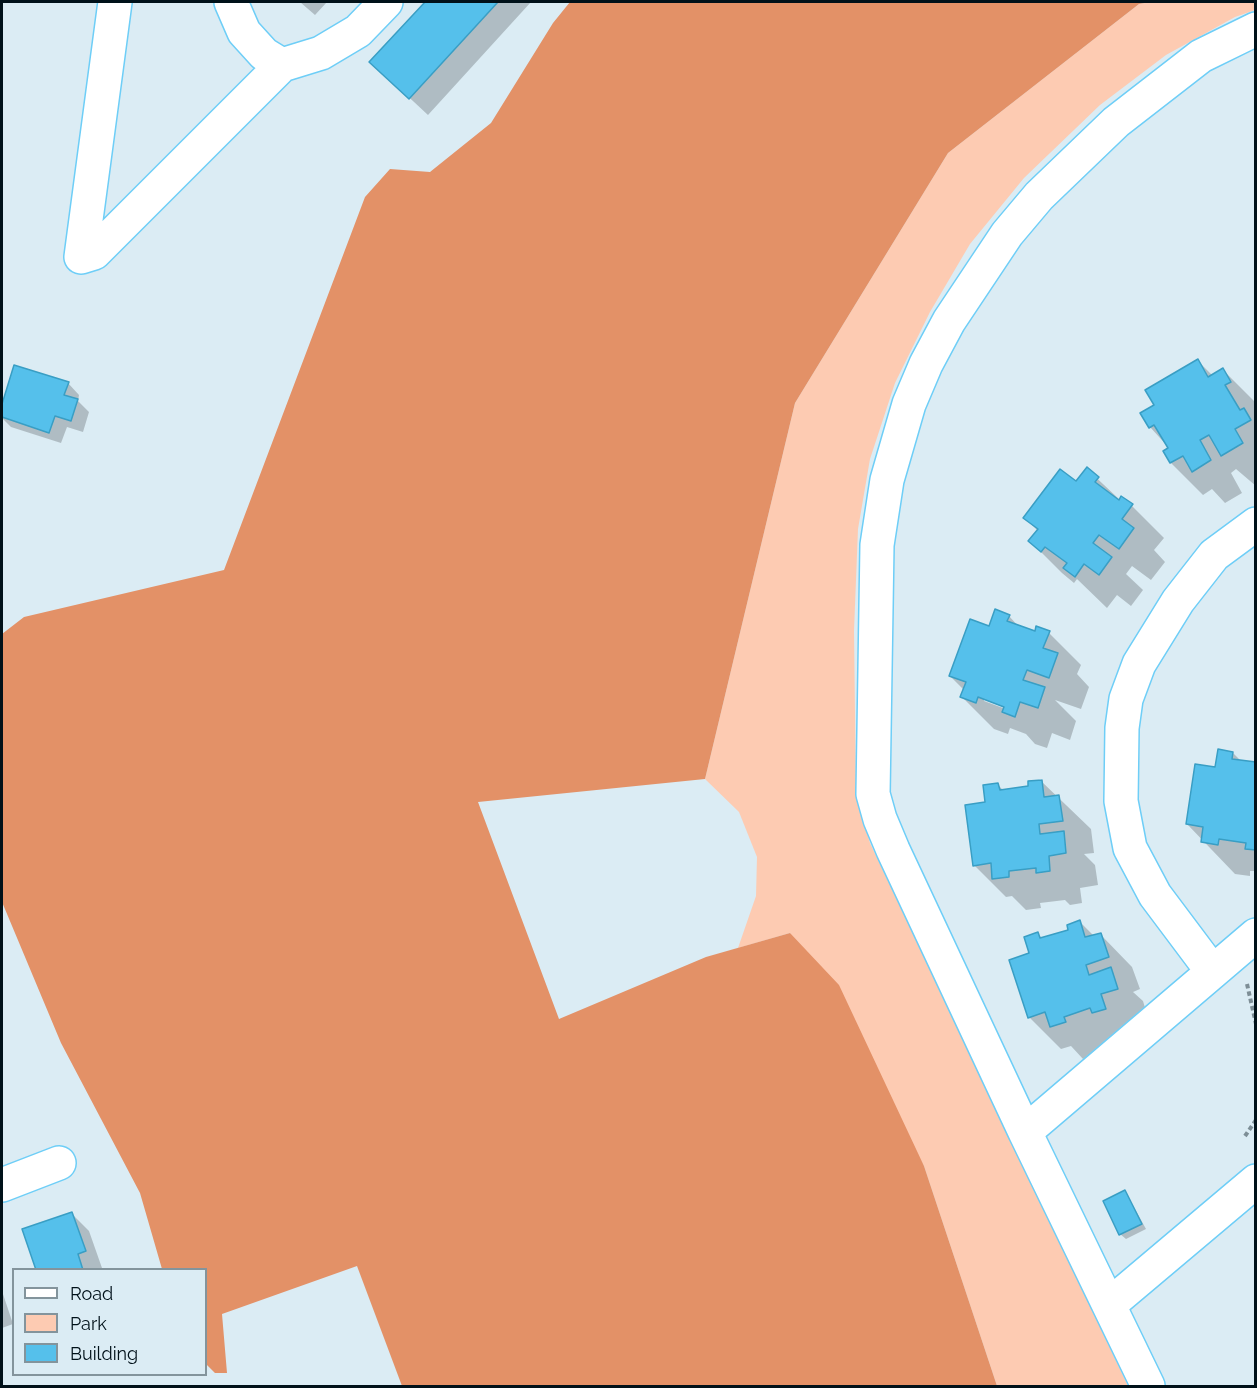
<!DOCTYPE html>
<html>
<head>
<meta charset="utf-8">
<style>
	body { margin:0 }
	#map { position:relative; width:1257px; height:1388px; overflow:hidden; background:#dbecf4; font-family:Raleway,sans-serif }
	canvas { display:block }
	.frame { position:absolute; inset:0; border:3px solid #001119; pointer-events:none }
	.legend { position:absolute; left:12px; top:1268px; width:195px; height:108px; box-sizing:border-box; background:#dbecf4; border:2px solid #83949c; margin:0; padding:8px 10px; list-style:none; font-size:18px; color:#001119 }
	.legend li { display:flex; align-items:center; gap:12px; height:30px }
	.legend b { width:30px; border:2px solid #83949c }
</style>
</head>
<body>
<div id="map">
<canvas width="1257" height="1388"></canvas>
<div class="frame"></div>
<ul class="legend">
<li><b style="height:8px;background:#fff"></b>Road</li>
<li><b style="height:16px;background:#fdcbb2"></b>Park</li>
<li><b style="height:16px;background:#55c0eb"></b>Building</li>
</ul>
</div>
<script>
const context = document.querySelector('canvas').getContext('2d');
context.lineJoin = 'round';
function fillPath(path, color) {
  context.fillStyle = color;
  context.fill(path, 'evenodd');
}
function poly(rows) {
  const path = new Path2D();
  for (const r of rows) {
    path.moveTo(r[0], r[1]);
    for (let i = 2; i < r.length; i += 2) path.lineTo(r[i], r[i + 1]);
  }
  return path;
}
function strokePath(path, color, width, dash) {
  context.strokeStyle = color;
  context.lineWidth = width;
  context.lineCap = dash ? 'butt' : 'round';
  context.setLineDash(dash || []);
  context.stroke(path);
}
fillPath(poly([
	[1150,2,1255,2,1255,10,1235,17,1166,55,1100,105,1024,178,970,244,930,312,895,383,870,459,858,529,854,631,856,796,870,843,1128,1386,997,1386,924,1166,790,933,738,948,756,896,757,857,739,812,705,779,795,403,948,153,1139,4]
]), '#fdcbb2');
fillPath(poly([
	[570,2,1150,2,1139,4,948,153,795,403,705,779,478,802,559,1019,706,957,790,933,839,985,924,1166,997,1386,402,1386,357,1266,222,1314,227,1373,215,1373,206,1364,206,1270,162,1269,140,1193,61,1043,2,902,2,634,24,617,224,570,365,197,390,169,430,172,491,123,553,23]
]), '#e39167');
fillPath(poly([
	[300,2,327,2,315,15],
	[427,2,531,2,428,115,371,62],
	[1198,361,1213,376,1223,370,1256,403,1256,486,1236,469,1231,473,1242,493,1225,503,1212,489,1203,495,1171,463,1170,449,1150,427,1156,406],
	[15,366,68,383,79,395,78,401,89,412,83,432,67,427,61,443,11,427,2,418,2,409],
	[1087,469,1120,500,1132,506,1164,538,1154,550,1165,562,1151,580,1132,566,1126,574,1143,590,1131,606,1117,595,1107,608,1077,579,1074,583,1062,573,1030,541,1038,531,1025,518,1077,483],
	[1009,616,1020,628,1036,633,1049,633,1081,665,1077,674,1089,687,1081,709,1055,700,1076,721,1070,740,1052,733,1047,748,1035,744,1026,734,1010,728,1008,734,994,729,962,697,964,690,950,676,990,628],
	[984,698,1012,708,1011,711,984,701],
	[1233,753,1241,761,1256,763,1256,871,1250,871,1250,876,1235,874,1187,824,1216,768],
	[1041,781,1091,829,1094,853,1084,854,1095,865,1098,885,1080,888,1082,903,1070,905,1065,900,1040,903,1041,908,1026,910,1012,896,1006,897,974,865,987,803,998,785,1004,791,1030,788],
	[1080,922,1094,936,1100,934,1132,967,1140,989,1133,992,1143,1001,1149,1021,1121,1040,1095,1049,1097,1054,1083,1059,1071,1046,1061,1049,1029,1017,1031,954,1038,934,1043,939,1070,931],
	[1125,1191,1146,1229,1126,1239,1120,1234],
	[71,1213,89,1231,102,1268,38,1270],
	[2,1291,13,1324,2,1328]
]), '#0003');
const building = poly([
	[425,2,498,2,409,99,369,62,425,2],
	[1198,359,1208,377,1223,368,1231,382,1225,385,1240,410,1244,408,1251,420,1235,429,1243,443,1221,456,1209,435,1200,440,1211,460,1192,472,1183,456,1170,463,1163,451,1168,448,1154,425,1149,428,1140,413,1154,405,1145,390,1198,359],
	[14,365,69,382,64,395,78,399,71,421,55,416,49,433,2,417,2,404,14,365],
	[1087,467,1099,477,1095,482,1119,500,1121,496,1133,504,1122,519,1134,528,1119,549,1099,535,1093,543,1112,557,1099,575,1084,564,1075,577,1063,568,1067,563,1045,547,1041,552,1028,541,1038,529,1023,518,1060,469,1076,481,1087,467],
	[995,609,1010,615,1007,621,1035,631,1036,626,1050,631,1043,648,1058,653,1049,678,1027,670,1023,680,1045,687,1038,708,1020,702,1015,717,1002,712,1004,707,978,697,976,703,960,697,966,682,949,676,970,619,989,626,995,609],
	[1218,749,1233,752,1232,759,1256,762,1256,850,1245,849,1246,843,1219,839,1218,845,1201,842,1203,827,1186,824,1195,764,1215,767,1218,749],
	[1042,780,1044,797,1059,795,1063,821,1039,824,1040,834,1064,831,1066,853,1049,856,1050,871,1036,873,1036,868,1009,871,1009,877,992,879,991,863,973,866,965,805,985,802,983,785,998,783,1000,790,1028,786,1028,781,1042,780],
	[1080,920,1085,937,1101,933,1109,957,1086,965,1089,975,1111,967,1118,989,1101,994,1106,1009,1092,1013,1090,1008,1064,1017,1066,1022,1050,1027,1045,1012,1028,1018,1009,960,1029,953,1024,937,1038,932,1040,938,1068,930,1067,925,1080,920],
	[1125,1190,1142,1224,1119,1235,1103,1201,1125,1190],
	[72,1212,86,1251,78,1254,83,1270,36,1270,22,1229,72,1212]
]);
fillPath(building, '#55c0eb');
strokePath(building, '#399ec4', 1.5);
const minor = poly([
	[115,2,81,257,94,253,282,65,321,53,358,31,386,2],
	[231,2,244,32,264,54,282,65],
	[1212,971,1155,895,1130,848,1121,801,1122,728,1126,699,1139,664,1178,601,1214,555,1256,524],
	[1025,1132,893,850,880,819,873,794,877,545,887,480,909,404,926,364,949,321,1007,234,1039,196,1116,122,1201,56,1256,29],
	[2,1185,59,1163],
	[1109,1305,1256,1181],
	[1148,1386,1025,1132,1256,935]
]);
strokePath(minor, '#6ecef7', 36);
strokePath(poly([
	[1247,984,1256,1024],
	[1245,1136,1256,1120]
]), '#7d8e96', 4, [4.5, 3]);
strokePath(minor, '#fff', 33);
</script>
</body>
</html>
